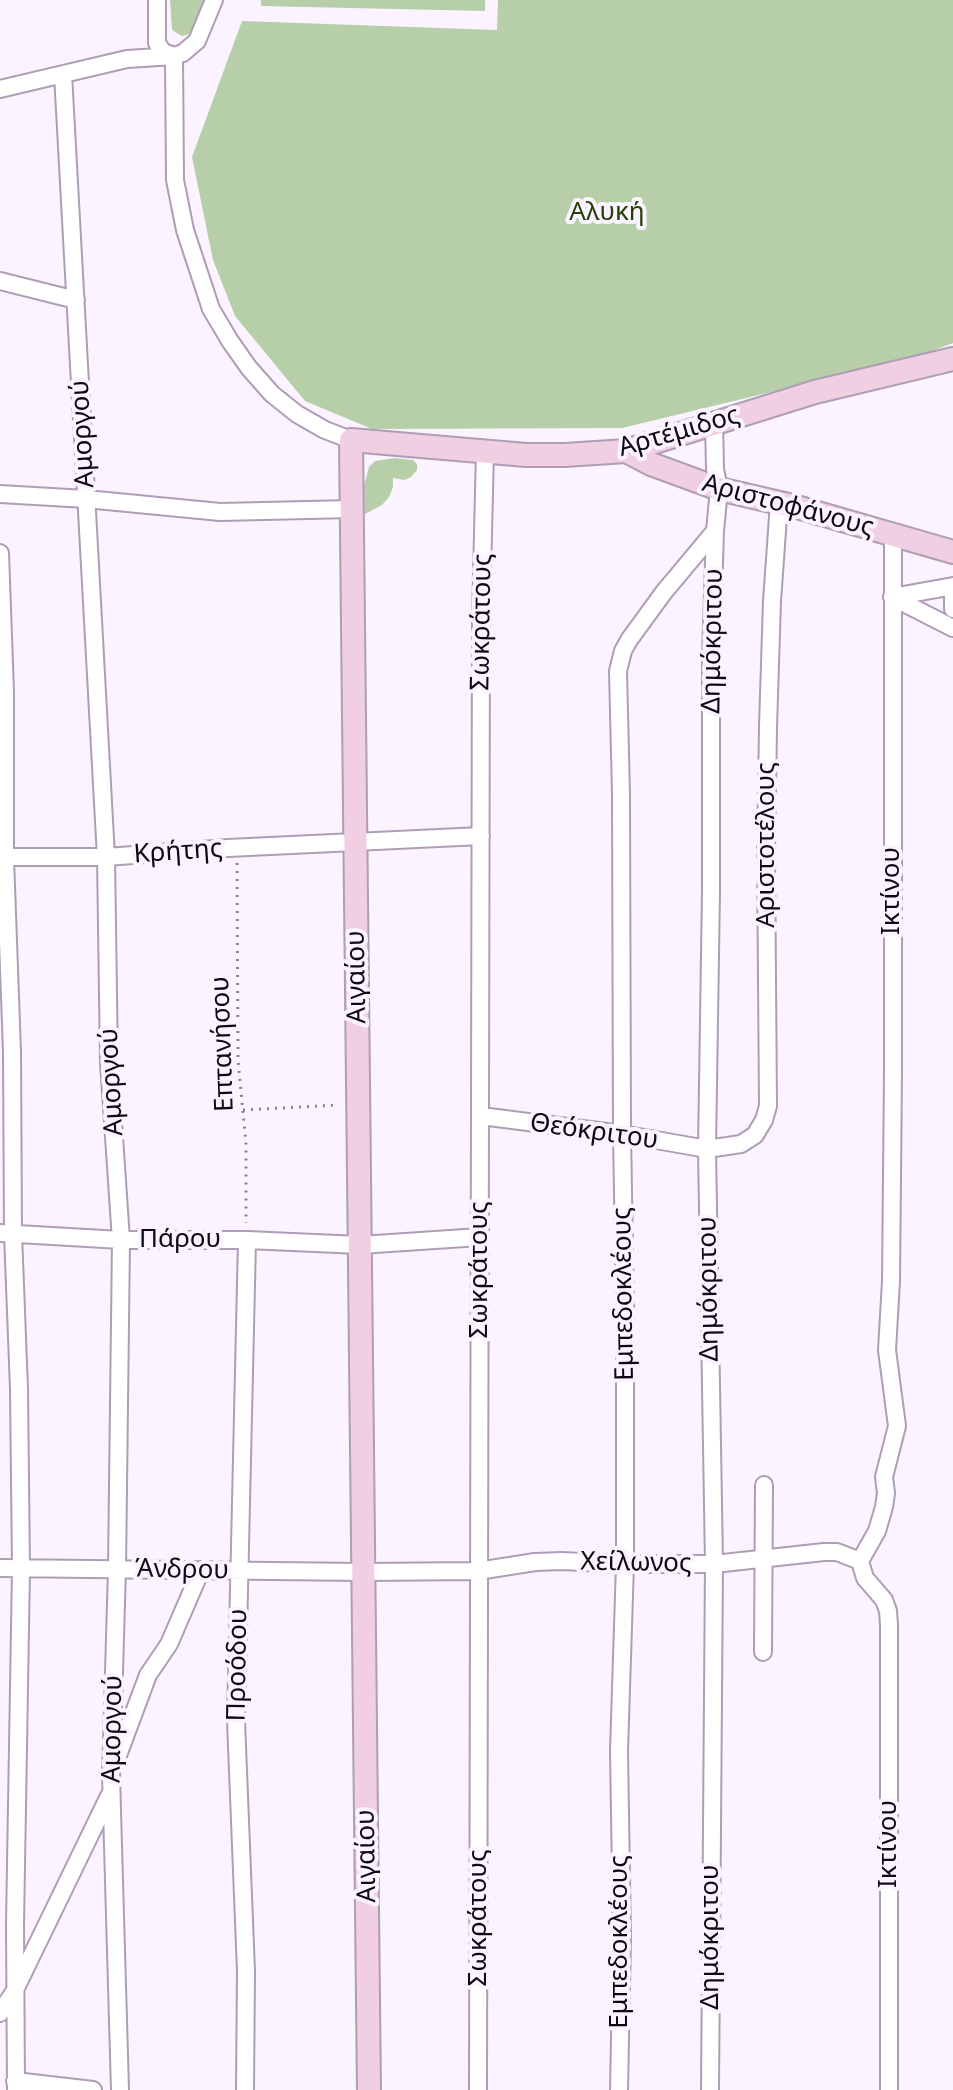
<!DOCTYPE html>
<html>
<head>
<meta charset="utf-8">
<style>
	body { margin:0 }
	canvas { display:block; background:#fbf3ff }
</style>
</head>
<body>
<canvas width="953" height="2090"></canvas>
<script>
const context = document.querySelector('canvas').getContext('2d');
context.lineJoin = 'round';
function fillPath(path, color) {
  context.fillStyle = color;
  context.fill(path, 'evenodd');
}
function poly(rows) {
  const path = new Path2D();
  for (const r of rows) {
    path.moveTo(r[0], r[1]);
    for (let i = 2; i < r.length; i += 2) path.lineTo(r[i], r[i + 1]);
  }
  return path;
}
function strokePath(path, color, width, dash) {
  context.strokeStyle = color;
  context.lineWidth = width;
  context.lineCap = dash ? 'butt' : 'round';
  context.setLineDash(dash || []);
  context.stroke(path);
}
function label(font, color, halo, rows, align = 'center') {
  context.font = font + ' "Noto Sans",sans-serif';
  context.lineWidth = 8;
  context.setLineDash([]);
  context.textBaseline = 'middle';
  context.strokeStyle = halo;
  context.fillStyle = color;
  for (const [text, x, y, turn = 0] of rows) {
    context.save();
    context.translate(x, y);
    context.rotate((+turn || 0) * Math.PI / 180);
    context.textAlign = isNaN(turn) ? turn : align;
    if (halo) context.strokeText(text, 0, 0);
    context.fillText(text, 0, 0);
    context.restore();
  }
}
fillPath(poly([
	[170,0,204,0,195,27,190,34,182,36,172,30],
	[261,0,485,0,485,11,261,6],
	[498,0,953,0,953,343,916,357,622,428,372,429,305,401,235,316,213,260,192,157,242,21,497,30],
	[395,458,413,460,417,464,417,470,411,477,404,480,393,478,393,487,389,497,382,505,365,514,364,485,369,467,375,461]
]), '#b7cfa8');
const street = poly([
	[157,0,157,43,163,52,174,56],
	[174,56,175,180,185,230,211,309,230,341,249,368,272,394,297,414,325,430,351,440],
	[63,74,106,857,109,1063,121,1240,117,1569,111,1776,120,2090],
	[0,89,127,59,174,56,183,53,197,41,214,0],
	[0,281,76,300],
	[0,494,86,499,220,512,352,509],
	[0,553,5,692,5,858,12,1052,13,1234,19,1389,21,1569,15,1924,16,2090],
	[953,595,953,609],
	[892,597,953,628],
	[892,597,953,586],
	[0,857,106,857,228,848,481,836],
	[481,1116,622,1134,707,1149,741,1144,755,1135,764,1120,768,1106,766,852,768,727,772,601,779,503],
	[0,1233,121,1240,247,1240,360,1245,480,1237],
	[860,1561,877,1531,884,1507,886,1493,884,1477,897,1426,887,1350,891,1281,893,1072,893,535],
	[0,1568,363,1572,478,1571,535,1562,562,1561,625,1564,714,1564,824,1552,837,1552,860,1561,865,1578,884,1600,888,1611,889,1625,889,2090],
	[763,1652,764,1485],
	[117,1758,148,1675,169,1644,201,1570],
	[0,2013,14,1992,109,1796],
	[15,2081,93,2090],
	[245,2090,246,1971,236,1721,247,1240],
	[478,2090,481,616,485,451],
	[619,2090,622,1939,619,1751,625,1564,625,1306,622,1134,621,794,618,671,623,651,629,640,664,592,715,531],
	[710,2090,714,1564,707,1149,711,891,711,656,715,531,719,489,715,469,714,423]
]);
const secondary = poly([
	[626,451,651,464,719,489,797,507,953,552],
	[369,2090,351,440,526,455,565,455,626,451,815,392,953,359]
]);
strokePath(street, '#af9db7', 20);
strokePath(secondary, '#af9db7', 26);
strokePath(poly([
	[237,863,238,1060,246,1144,246,1223],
	[243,1110,338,1105]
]), '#89828d', 3, [2, 6]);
strokePath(street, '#fff', 16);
strokePath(secondary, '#f1cfe3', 22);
label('26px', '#254208', '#fbf3ff', [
	["Αλυκή",607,213]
]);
label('26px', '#0f0912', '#fbf3ff', [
	["Αρτέμιδος",679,432,-16],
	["Αμοργού",83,434,-93],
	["Αριστοφάνους",788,506,15],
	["Σωκράτους",482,622,-89],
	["Δημόκριτου",713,641,-89],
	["Αριστοτέλους",767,845,-90],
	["Κρήτης",178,852,-4],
	["Ικτίνου",892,891,-90],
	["Αιγαίου",357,977,-91],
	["Επτανήσου",223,1044,-92],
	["Αμοργού",112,1082,-93],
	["Θεόκριτου",594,1132,8],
	["Πάρου",180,1240],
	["Σωκράτους",480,1270,-90],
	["Δημόκριτου",709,1289,-91],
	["Εμπεδοκλέους",624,1294,-91],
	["Χείλωνος",636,1563,1],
	["Άνδρου",182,1570,1],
	["Προόδου",238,1665,-89],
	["Αμοργού",113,1729,-89],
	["Ικτίνου",889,1844,-90],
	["Αιγαίου",367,1856,-91],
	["Σωκράτους",479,1918,-90],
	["Δημόκριτου",711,1937,-90],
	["Εμπεδοκλέους",620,1942,-90]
]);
</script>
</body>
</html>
